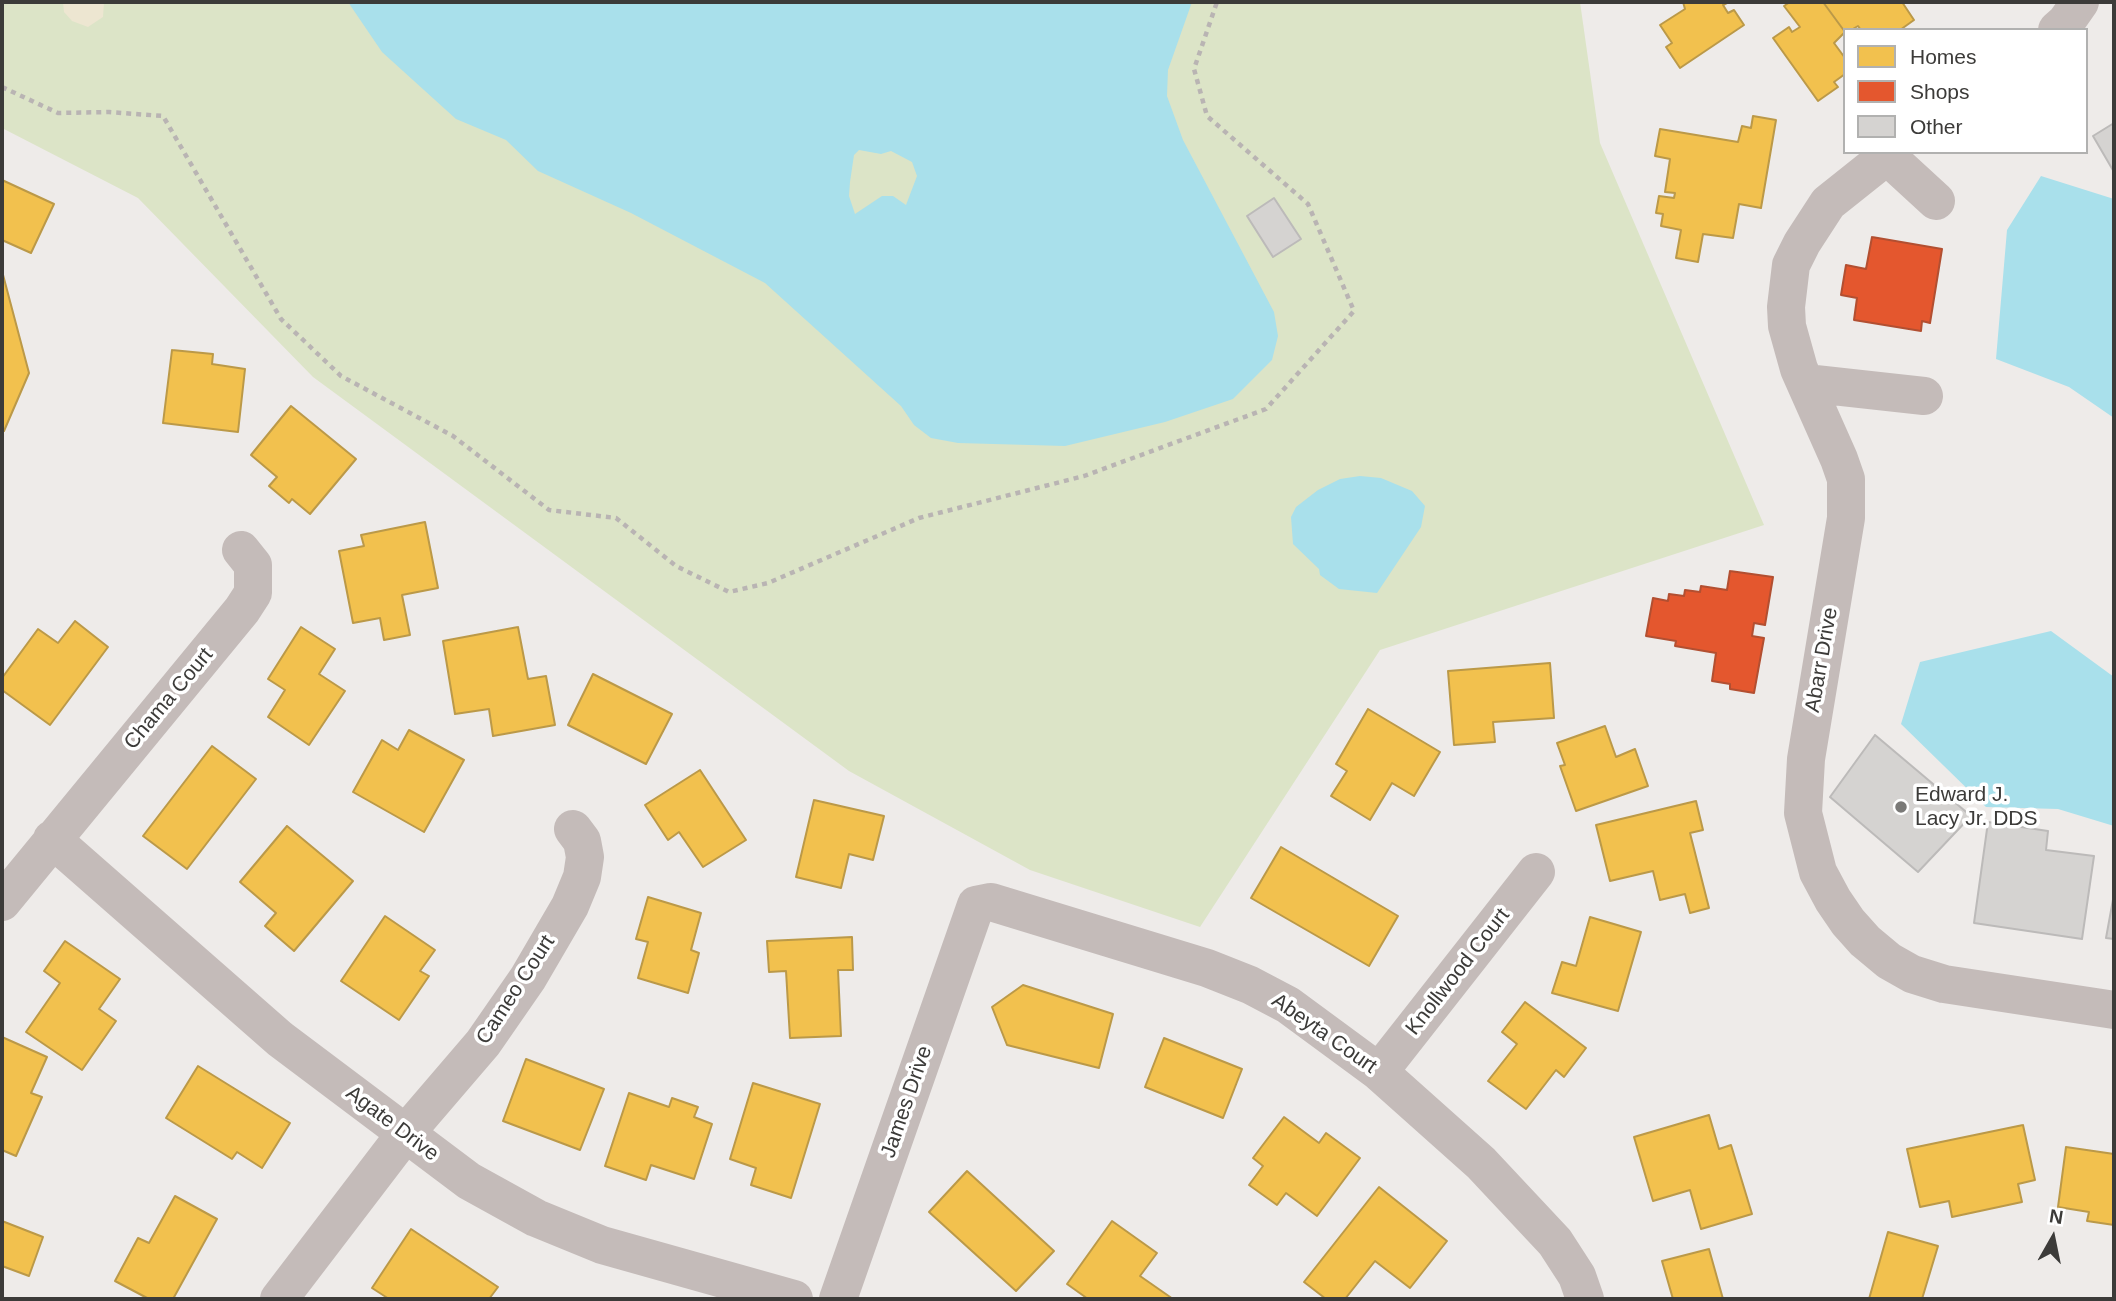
<!DOCTYPE html>
<html>
<head>
<meta charset="utf-8">
<style>
	body { margin:0 }
	#map { position:relative; width:2116px; height:1301px; overflow:hidden; background:#eeebe9; font-family:Arial,sans-serif }
	canvas { display:block }
	.frame { position:absolute; inset:0; border:4px solid #3c3b39; pointer-events:none }
	.legend { position:absolute; left:1843px; top:28px; width:245px; height:126px; box-sizing:border-box; background:#fff; border:2px solid #b1b1b0; margin:0; padding:9px 12px; list-style:none; font-size:21px; color:#3c3b39 }
	.legend li { display:flex; align-items:center; gap:14px; height:35px }
	.legend b { width:35px; border:2px solid #b1b1b0 }
	.north { position:absolute; left:2018px; top:1203px; width:70px; height:70px; -webkit-text-stroke:5px #fff; paint-order:stroke; rotate:9deg; font-size:19px; font-weight:700; line-height:28px; text-align:center; color:#3c3b39 }
	.north::after { content:''; display:block; margin:auto; width:24px; height:32px; background:#3c3b39; clip-path:polygon(50% 0,100% 100%,50% 72%,0 100%) }
</style>
</head>
<body>
<div id="map">
<canvas width="2116" height="1301"></canvas>
<div class="frame"></div>
<ul class="legend">
<li><b style="height:19px;background:#f2c14e"></b>Homes</li>
<li><b style="height:19px;background:#e4572e"></b>Shops</li>
<li><b style="height:19px;background:#d5d3d1"></b>Other</li>
</ul>
<div class="north">N</div>
</div>
<script>
const context = document.querySelector('canvas').getContext('2d');
context.lineJoin = 'round';
function fillPath(path, color) {
  context.fillStyle = color;
  context.fill(path, 'evenodd');
}
function poly(rows) {
  const path = new Path2D();
  for (const r of rows) {
    path.moveTo(r[0], r[1]);
    for (let i = 2; i < r.length; i += 2) path.lineTo(r[i], r[i + 1]);
  }
  return path;
}
function strokePath(path, color, width, dash) {
  context.strokeStyle = color;
  context.lineWidth = width;
  context.lineCap = dash ? 'butt' : 'round';
  context.setLineDash(dash || []);
  context.stroke(path);
}
function label(font, color, halo, rows, align = 'center') {
  context.font = font + ' Arial,sans-serif';
  context.lineWidth = 7;
  context.setLineDash([]);
  context.textBaseline = 'middle';
  context.strokeStyle = halo;
  context.fillStyle = color;
  for (const [text, x, y, turn = 0] of rows) {
    context.save();
    context.translate(x, y);
    context.rotate((+turn || 0) * Math.PI / 180);
    context.textAlign = isNaN(turn) ? turn : align;
    if (halo) context.strokeText(text, 0, 0);
    context.fillText(text, 0, 0);
    context.restore();
  }
}
fillPath(poly([
	[2,2,1580,2,1600,143,1764,525,1380,650,1200,927,1030,870,849,771,313,377,138,198,2,128]
]), '#dce4c7');
fillPath(poly([
	[63,2,104,2,103,17,88,27,72,21,64,12]
]), '#ede6d1');
fillPath(poly([
	[348,2,1192,2,1168,70,1167,96,1183,140,1274,312,1278,336,1272,360,1233,399,1165,422,1065,446,958,443,931,438,914,425,901,406,765,283,631,213,538,171,506,140,456,119,382,52],
	[859,150,881,154,891,151,912,162,917,176,906,205,893,196,882,196,855,214,849,196,850,182,854,155],
	[2041,176,2114,199,2114,418,2069,387,1996,359,2007,230],
	[1360,476,1381,478,1412,491,1425,506,1421,527,1377,593,1339,589,1320,575,1319,569,1293,544,1291,517,1296,507,1318,490,1340,479],
	[2051,631,2114,677,2114,826,2058,809,1986,807,1901,724,1920,662]
]), '#a9e0eb');
const homes = poly([
	[1683,2,1729,2,1723,5,1728,13,1734,10,1744,25,1680,68,1666,47,1672,43,1660,25,1685,9,1683,2],
	[1790,2,1823,2,1845,32,1834,43,1845,58,1845,74,1834,82,1838,87,1818,101,1773,38,1789,27,1792,32,1800,27,1784,6,1790,2],
	[1823,2,1902,2,1914,20,1900,30,1861,30,1858,26,1851,30,1845,30,1845,32,1823,2],
	[1753,116,1776,120,1761,208,1739,204,1733,238,1703,234,1698,262,1676,258,1681,230,1661,226,1663,214,1656,213,1659,196,1674,198,1675,193,1665,192,1670,159,1655,156,1660,129,1738,142,1742,126,1751,128,1753,116],
	[2,180,54,204,31,253,2,240,2,180],
	[2,271,29,373,4,431,2,430,2,271],
	[172,350,213,354,212,364,245,369,238,432,163,423,172,350],
	[291,406,356,459,310,514,292,499,289,503,269,486,277,477,251,455,291,406],
	[425,522,438,588,402,595,410,635,384,640,380,618,353,623,339,551,364,546,361,535,425,522],
	[75,621,108,647,50,725,2,690,2,678,38,629,58,643,75,621],
	[301,627,335,649,319,674,345,691,309,745,268,717,285,690,268,679,301,627],
	[518,627,528,679,546,676,555,725,493,736,489,709,455,714,443,641,518,627],
	[1550,663,1554,718,1493,722,1495,742,1454,745,1448,671,1550,663],
	[593,674,672,714,646,764,568,725,593,674],
	[1368,709,1440,752,1414,796,1392,783,1370,820,1331,796,1347,771,1336,764,1368,709],
	[1605,726,1616,757,1635,749,1648,786,1576,811,1560,766,1565,765,1557,743,1605,726],
	[409,730,464,760,424,832,353,792,382,740,398,750,409,730],
	[212,746,256,779,187,869,143,836,212,746],
	[700,770,746,840,703,867,679,832,668,840,645,805,700,770],
	[814,800,884,816,873,860,849,854,841,888,796,877,814,800],
	[1696,801,1703,830,1690,833,1709,908,1690,913,1685,894,1660,900,1653,871,1610,881,1596,825,1696,801],
	[287,826,353,881,294,951,265,926,276,913,240,882,287,826],
	[1281,847,1398,916,1369,966,1251,898,1281,847],
	[648,897,701,913,691,950,699,953,688,993,638,978,648,942,636,939,648,897],
	[385,916,435,950,420,971,429,976,399,1020,341,981,385,916],
	[1590,917,1641,932,1618,1011,1552,993,1562,962,1576,966,1590,917],
	[852,937,853,970,838,970,841,1036,790,1038,786,971,769,972,767,941,852,937],
	[65,941,120,979,99,1009,116,1021,82,1070,26,1032,60,983,44,971,65,941],
	[1023,985,1113,1014,1099,1068,1007,1045,992,1007,1023,985],
	[1525,1002,1586,1048,1564,1077,1556,1070,1526,1109,1488,1081,1517,1044,1502,1032,1525,1002],
	[2,1037,47,1057,31,1093,42,1097,16,1156,2,1150,2,1037],
	[1164,1038,1242,1069,1223,1118,1145,1087,1164,1038],
	[526,1059,604,1089,580,1150,503,1121,526,1059],
	[198,1066,290,1123,262,1168,237,1152,232,1159,166,1118,198,1066],
	[753,1083,820,1104,791,1198,751,1185,756,1168,730,1159,753,1083],
	[629,1093,669,1107,672,1098,698,1107,694,1117,712,1124,694,1179,651,1165,646,1180,605,1166,629,1093],
	[1709,1115,1719,1149,1731,1145,1752,1214,1701,1229,1690,1190,1653,1201,1634,1137,1709,1115],
	[1284,1117,1319,1143,1326,1133,1360,1158,1317,1216,1286,1193,1277,1205,1249,1185,1263,1166,1253,1158,1284,1117],
	[2023,1125,2035,1180,2018,1184,2022,1202,1952,1217,1949,1201,1920,1207,1907,1149,2023,1125],
	[2066,1147,2114,1154,2114,1225,2087,1221,2089,1212,2058,1207,2066,1147],
	[967,1171,1054,1251,1016,1291,929,1212,967,1171],
	[1379,1187,1447,1241,1410,1288,1375,1261,1345,1299,1326,1299,1304,1282,1379,1187],
	[175,1196,217,1219,173,1299,149,1299,115,1281,138,1238,149,1243,175,1196],
	[2,1221,43,1237,29,1276,2,1266,2,1221],
	[1112,1221,1157,1253,1140,1276,1173,1299,1088,1299,1067,1284,1112,1221],
	[411,1229,498,1287,489,1299,389,1299,372,1288,411,1229],
	[1888,1232,1938,1246,1922,1299,1869,1299,1888,1232],
	[1709,1249,1723,1299,1673,1299,1662,1261,1709,1249]
]);
fillPath(homes, '#f2c14e');
strokePath(homes, '#bb9948', 2);
const shops = poly([
	[1872,237,1942,249,1930,323,1922,321,1921,331,1854,320,1857,298,1841,295,1846,265,1866,269,1872,237],
	[1730,571,1773,577,1765,625,1754,623,1752,636,1764,638,1754,693,1730,689,1730,684,1712,681,1716,653,1675,646,1676,641,1646,636,1653,598,1668,601,1669,594,1684,596,1685,590,1700,592,1701,586,1727,590,1730,571]
]);
fillPath(shops, '#e4572e');
strokePath(shops, '#b24f31', 2);
const building = poly([
	[2114,123,2114,172,2093,136,2114,123],
	[1274,198,1301,239,1273,257,1247,216,1274,198],
	[1875,735,1971,816,1918,872,1830,797,1875,735],
	[1988,822,2048,831,2046,850,2094,856,2082,939,1974,923,1988,822],
	[2114,894,2114,939,2106,938,2114,894]
]);
fillPath(building, '#d5d3d1');
strokePath(building, '#bcbab9', 2);
strokePath(poly([
	[2,87,58,113,109,112,163,116,281,319,341,376,453,436,549,510,616,518,676,566,729,592,768,583,919,518,1084,476,1266,409,1354,311,1308,204,1207,116,1194,69,1217,2]
]), '#b9b4b3', 4.5, [5, 5]);
strokePath(poly([
	[2057,30,2066,22,2080,2],
	[1892,152,1828,203,1802,243,1791,265,1786,307,1787,326,1799,369,1839,459,1846,479,1846,518,1806,759,1803,813,1818,872,1833,900,1848,922,1865,941,1889,961,1912,974,1944,984,2114,1010],
	[1887,156,1936,201],
	[1806,383,1924,396],
	[52,839,280,1039,469,1181,536,1218,602,1245,794,1299],
	[2,902,242,610,253,593,253,565,241,550],
	[1379,1072,1536,872],
	[279,1299,405,1134,483,1043,528,978,570,906,582,877,585,857,582,841,573,829],
	[838,1299,976,905,991,902,1207,968,1250,985,1288,1005,1379,1072,1481,1163,1555,1242,1577,1276,1585,1299]
]), '#c4bbb9', 38);
for (const [x, y, r, color] of [
	[1901,807,7,"#7a7977"]
]) {
  const dot = new Path2D();
  dot.arc(x, y, r, 0, 2 * Math.PI);
  context.fillStyle = color;
  context.fill(dot);
  strokePath(dot, '#fff', 2.5);
}
label('21px', '#3c3b39', '#fff', [
	["Abarr Drive",1822,660,-80],
	["Chama Court",169,699,-50],
	["Knollwood Court",1458,972,-52],
	["Cameo Court",516,990,-57],
	["Abeyta Court",1324,1034,35],
	["James Drive",907,1102,-71],
	["Agate Drive",392,1124,37]
]);
label('21px', '#3c3b39', '#fff', [
	["Edward J.",1915,795],
	["Lacy Jr. DDS",1915,819]
], 'left');
</script>
</body>
</html>
